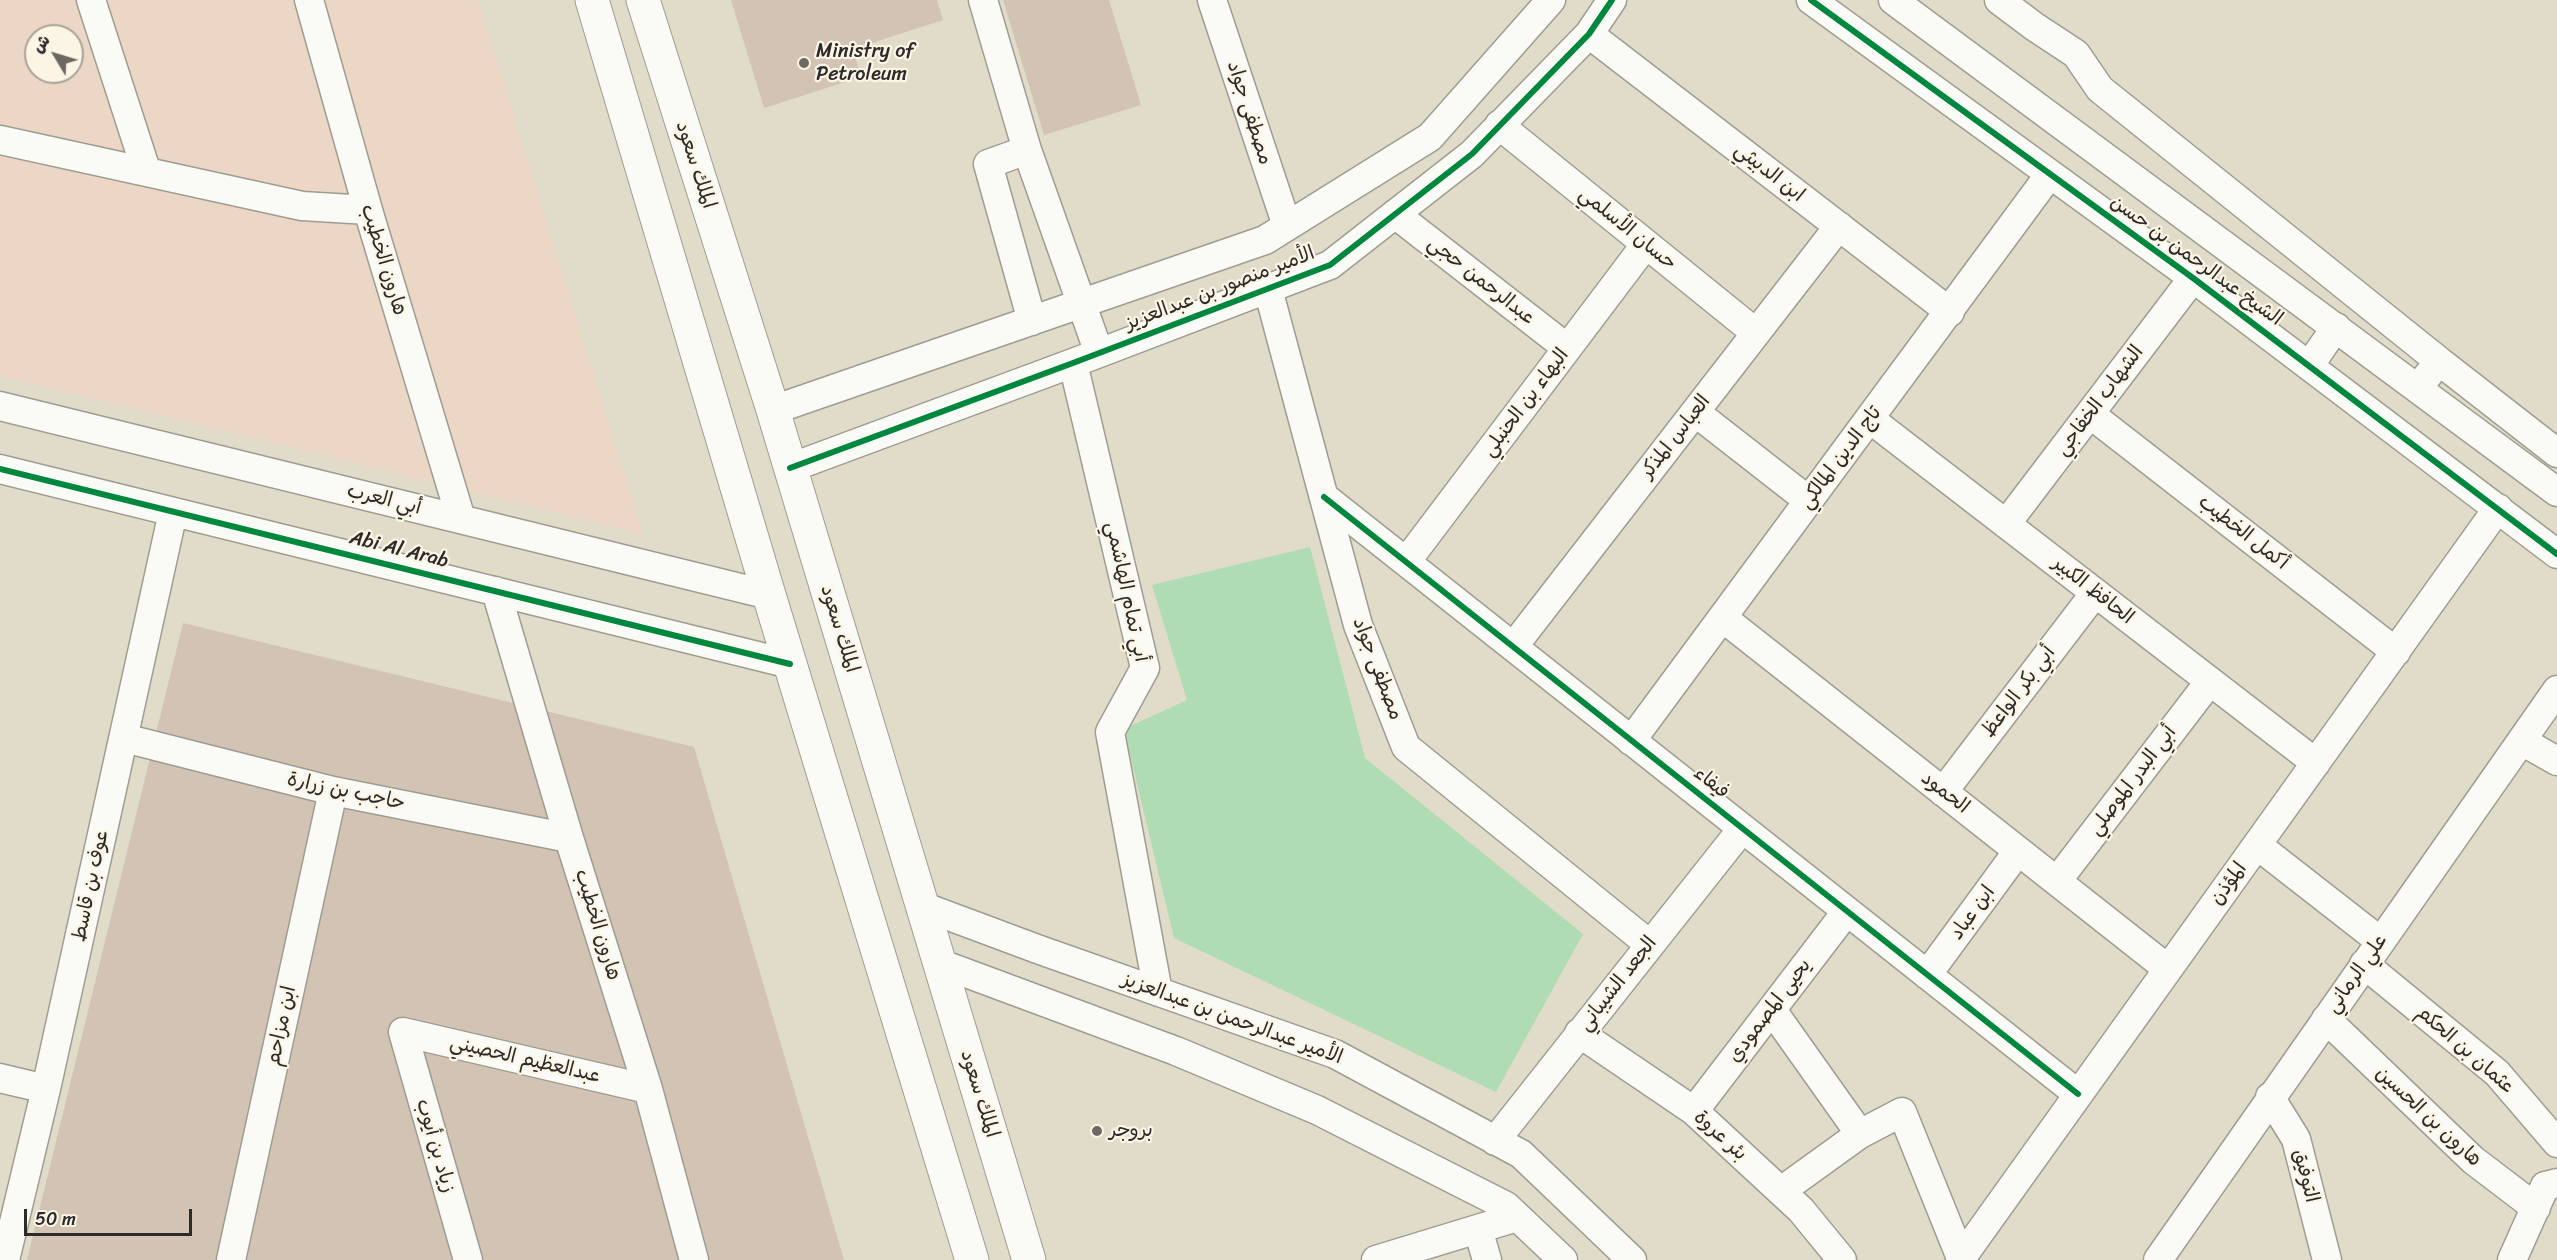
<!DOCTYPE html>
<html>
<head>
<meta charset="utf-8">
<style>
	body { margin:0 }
	#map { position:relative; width:2557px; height:1260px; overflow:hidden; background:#e1dbc9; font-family:Sriracha,"Playpen Sans Arabic",sans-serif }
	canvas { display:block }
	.north { position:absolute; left:24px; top:24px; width:60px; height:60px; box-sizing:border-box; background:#fcf5e5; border:2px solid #a8a49b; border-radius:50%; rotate:308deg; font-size:16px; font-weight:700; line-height:24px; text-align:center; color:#2b2b2b }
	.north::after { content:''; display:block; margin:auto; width:21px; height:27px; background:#6b6962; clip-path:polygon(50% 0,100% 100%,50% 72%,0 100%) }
	.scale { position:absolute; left:24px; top:1209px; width:168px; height:27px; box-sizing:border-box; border:3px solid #2b2b2b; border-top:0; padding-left:8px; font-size:18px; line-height:21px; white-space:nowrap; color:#2b2b2b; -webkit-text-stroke:4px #fcf5e5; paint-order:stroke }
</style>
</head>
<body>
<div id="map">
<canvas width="2557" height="1260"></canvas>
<div class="north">ش</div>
<div class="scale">50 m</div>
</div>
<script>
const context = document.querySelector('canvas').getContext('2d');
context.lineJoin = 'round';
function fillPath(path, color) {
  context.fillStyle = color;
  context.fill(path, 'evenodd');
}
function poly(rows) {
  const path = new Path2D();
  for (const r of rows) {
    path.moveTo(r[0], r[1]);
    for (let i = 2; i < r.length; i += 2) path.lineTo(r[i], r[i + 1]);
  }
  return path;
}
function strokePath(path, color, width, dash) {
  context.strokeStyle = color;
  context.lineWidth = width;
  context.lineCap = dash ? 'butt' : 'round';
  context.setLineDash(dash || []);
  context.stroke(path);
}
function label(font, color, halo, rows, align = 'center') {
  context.font = font + ' Sriracha,"Playpen Sans Arabic",sans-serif';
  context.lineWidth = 4.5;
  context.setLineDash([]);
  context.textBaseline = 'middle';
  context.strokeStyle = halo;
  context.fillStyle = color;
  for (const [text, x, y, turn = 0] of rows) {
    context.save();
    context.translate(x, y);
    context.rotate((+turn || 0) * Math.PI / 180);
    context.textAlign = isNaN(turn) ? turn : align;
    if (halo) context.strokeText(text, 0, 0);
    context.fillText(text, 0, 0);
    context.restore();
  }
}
fillPath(poly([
	[0,0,478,0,643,534,0,376],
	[36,36,72,36,72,72,36,72]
]), '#ecd6c6');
fillPath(poly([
	[1310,547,1365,758,1583,934,1496,1092,1174,938,1124,729,1187,700,1152,585]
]), '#afdcb2');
fillPath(poly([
	[731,0,937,0,943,20,853,49,861,77,764,108],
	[1003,0,1109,0,1141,105,1044,135],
	[183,623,694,747,844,1260,27,1260]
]), '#d3c3b4');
const minor = poly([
	[91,0,146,170],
	[309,0,368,210,461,519],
	[983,0,1027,150],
	[1212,0,1287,226],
	[1811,0,2193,278,2557,554],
	[1893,0,2557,492],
	[1999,0,2035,27,2076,54,2100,89,2439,361,2418,388],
	[1589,34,1950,312],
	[1499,125,1756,333],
	[0,140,302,206,368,210],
	[1395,214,1567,348],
	[1268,289,1358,625,1406,747,1649,944],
	[1032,321,988,164,1027,150,1099,353],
	[2439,361,2557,453],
	[1073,363,1145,668,1110,732,1158,992],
	[2309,366,2336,327],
	[0,406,769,595],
	[773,410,1265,240,1430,137,1551,0],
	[1695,412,1809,501],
	[2090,414,2396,652],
	[1870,419,2316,763],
	[790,468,1073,363,1330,265,1472,154,1589,34,1612,0],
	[0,469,790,664],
	[1324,497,2078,1094],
	[2006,524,2193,278],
	[1406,562,1646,244],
	[496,591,569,838,648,1089,694,1260],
	[1723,618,2168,969],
	[1513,647,1839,226],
	[124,738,333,791,569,838],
	[1631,741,2050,174],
	[2522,741,2557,761],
	[1943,792,2095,593],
	[2257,845,2380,941],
	[2057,881,2210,681],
	[922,906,1040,950,1335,1054,1521,1154,1632,1260],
	[939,963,1176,1051,1317,1110,1506,1206,1563,1260],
	[2364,964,2497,1073,2557,1143],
	[1927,975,2018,851],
	[1772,1010,1860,1134,1902,1112,1961,1258],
	[2326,1019,2473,1160,2536,1208],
	[1579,1033,1694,1111,1801,1210,1842,1260],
	[0,1078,46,1089],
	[2270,1097,2296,1139,2327,1260],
	[1694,1111,1847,911],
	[1495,1141,1742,829],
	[1781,1191,1860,1134],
	[1478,1229,1487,1260],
	[5,1260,46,1089,173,512],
	[231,1260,333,791],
	[468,1260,403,1032,648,1089],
	[1376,1260,1517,1217],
	[1960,1260,2498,508],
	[2158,1260,2557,690],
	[2512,1260,2545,1186,2557,1183]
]);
const major = poly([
	[592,0,769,595,972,1260],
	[643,0,773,410,1029,1260]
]);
strokePath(minor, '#9f9c91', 31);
strokePath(major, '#9f9c91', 35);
strokePath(minor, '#fafaf7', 28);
strokePath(major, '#fafaf7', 33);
strokePath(poly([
	[1811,0,2193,278,2557,554],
	[790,468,1073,363,1330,265,1472,154,1589,34,1612,0],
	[0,469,790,664],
	[1324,497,2078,1094]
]), '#00873e', 6);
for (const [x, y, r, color] of [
	[804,63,6,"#6b6962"],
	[1097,1131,6,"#6b6962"]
]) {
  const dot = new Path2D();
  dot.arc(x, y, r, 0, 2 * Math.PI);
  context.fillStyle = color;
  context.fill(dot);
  strokePath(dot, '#fcf5e5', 2);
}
label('20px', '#2b2b2b', '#fcf5e5', [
	["Ministry of",816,52],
	["Petroleum",816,75],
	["بروجر",1109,1131]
], 'left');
label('20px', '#2b2b2b', '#fcf5e5', [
	["مصطفى جواد",1249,113,72],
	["الملك سعود",695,165,72],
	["ابن الدبيثي",1769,173,38],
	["حسان الأسلمي",1627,229,39],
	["هارون الخطيب",383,260,73],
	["الشيخ عبدالرحمن بن حسن",2196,261,36],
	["عبدالرحمن حجي",1481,281,38],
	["الأمير منصور بن عبدالعزيز",1220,289,-21],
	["الشهاب الخفاجي",2100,401,-53],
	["البهاء بن الحنبلي",1526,403,-53],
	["العباس المذكر",1676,437,-52],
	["تاج الدين المالكي",1841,458,-53],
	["أبي العرب",384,500,14],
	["أكمل الخطيب",2243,533,38],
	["Abi Al Arab",399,550,14],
	["الحافظ الكبير",2093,591,38],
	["أبي تمام الهاشمي",1126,592,78],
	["الملك سعود",839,629,73],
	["مصطفى جواد",1377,669,69],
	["أبي بكر الواعظ",2019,692,-53],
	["أبي البدر الموصلي",2133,781,-53],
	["فيفاء",1711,783,38],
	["حاجب بن زرارة",346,792,12],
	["الحمود",1945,793,38],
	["المؤذن",2229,884,-54],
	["عوف بن قاسط",91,886,-78],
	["ابن عباد",1973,913,-54],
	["هارون الخطيب",597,925,73],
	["علي الرماني",2357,974,-55],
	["الجعد الشيباني",1618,984,-52],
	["يحيى المصمودي",1770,1011,-53],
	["الأمير عبدالرحمن بن عبدالعزيز",1232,1019,20],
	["ابن مزاحم",282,1026,-78],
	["عثمان بن الحكم",2465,1050,41],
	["عبدالعظيم الحصيني",525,1060,13],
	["الملك سعود",979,1094,73],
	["هارون بن الحسين",2428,1117,43],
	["بئر عروة",1720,1136,42],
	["زياد بن أيوب",435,1146,74],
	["التوفيق",2305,1176,76]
]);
</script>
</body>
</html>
